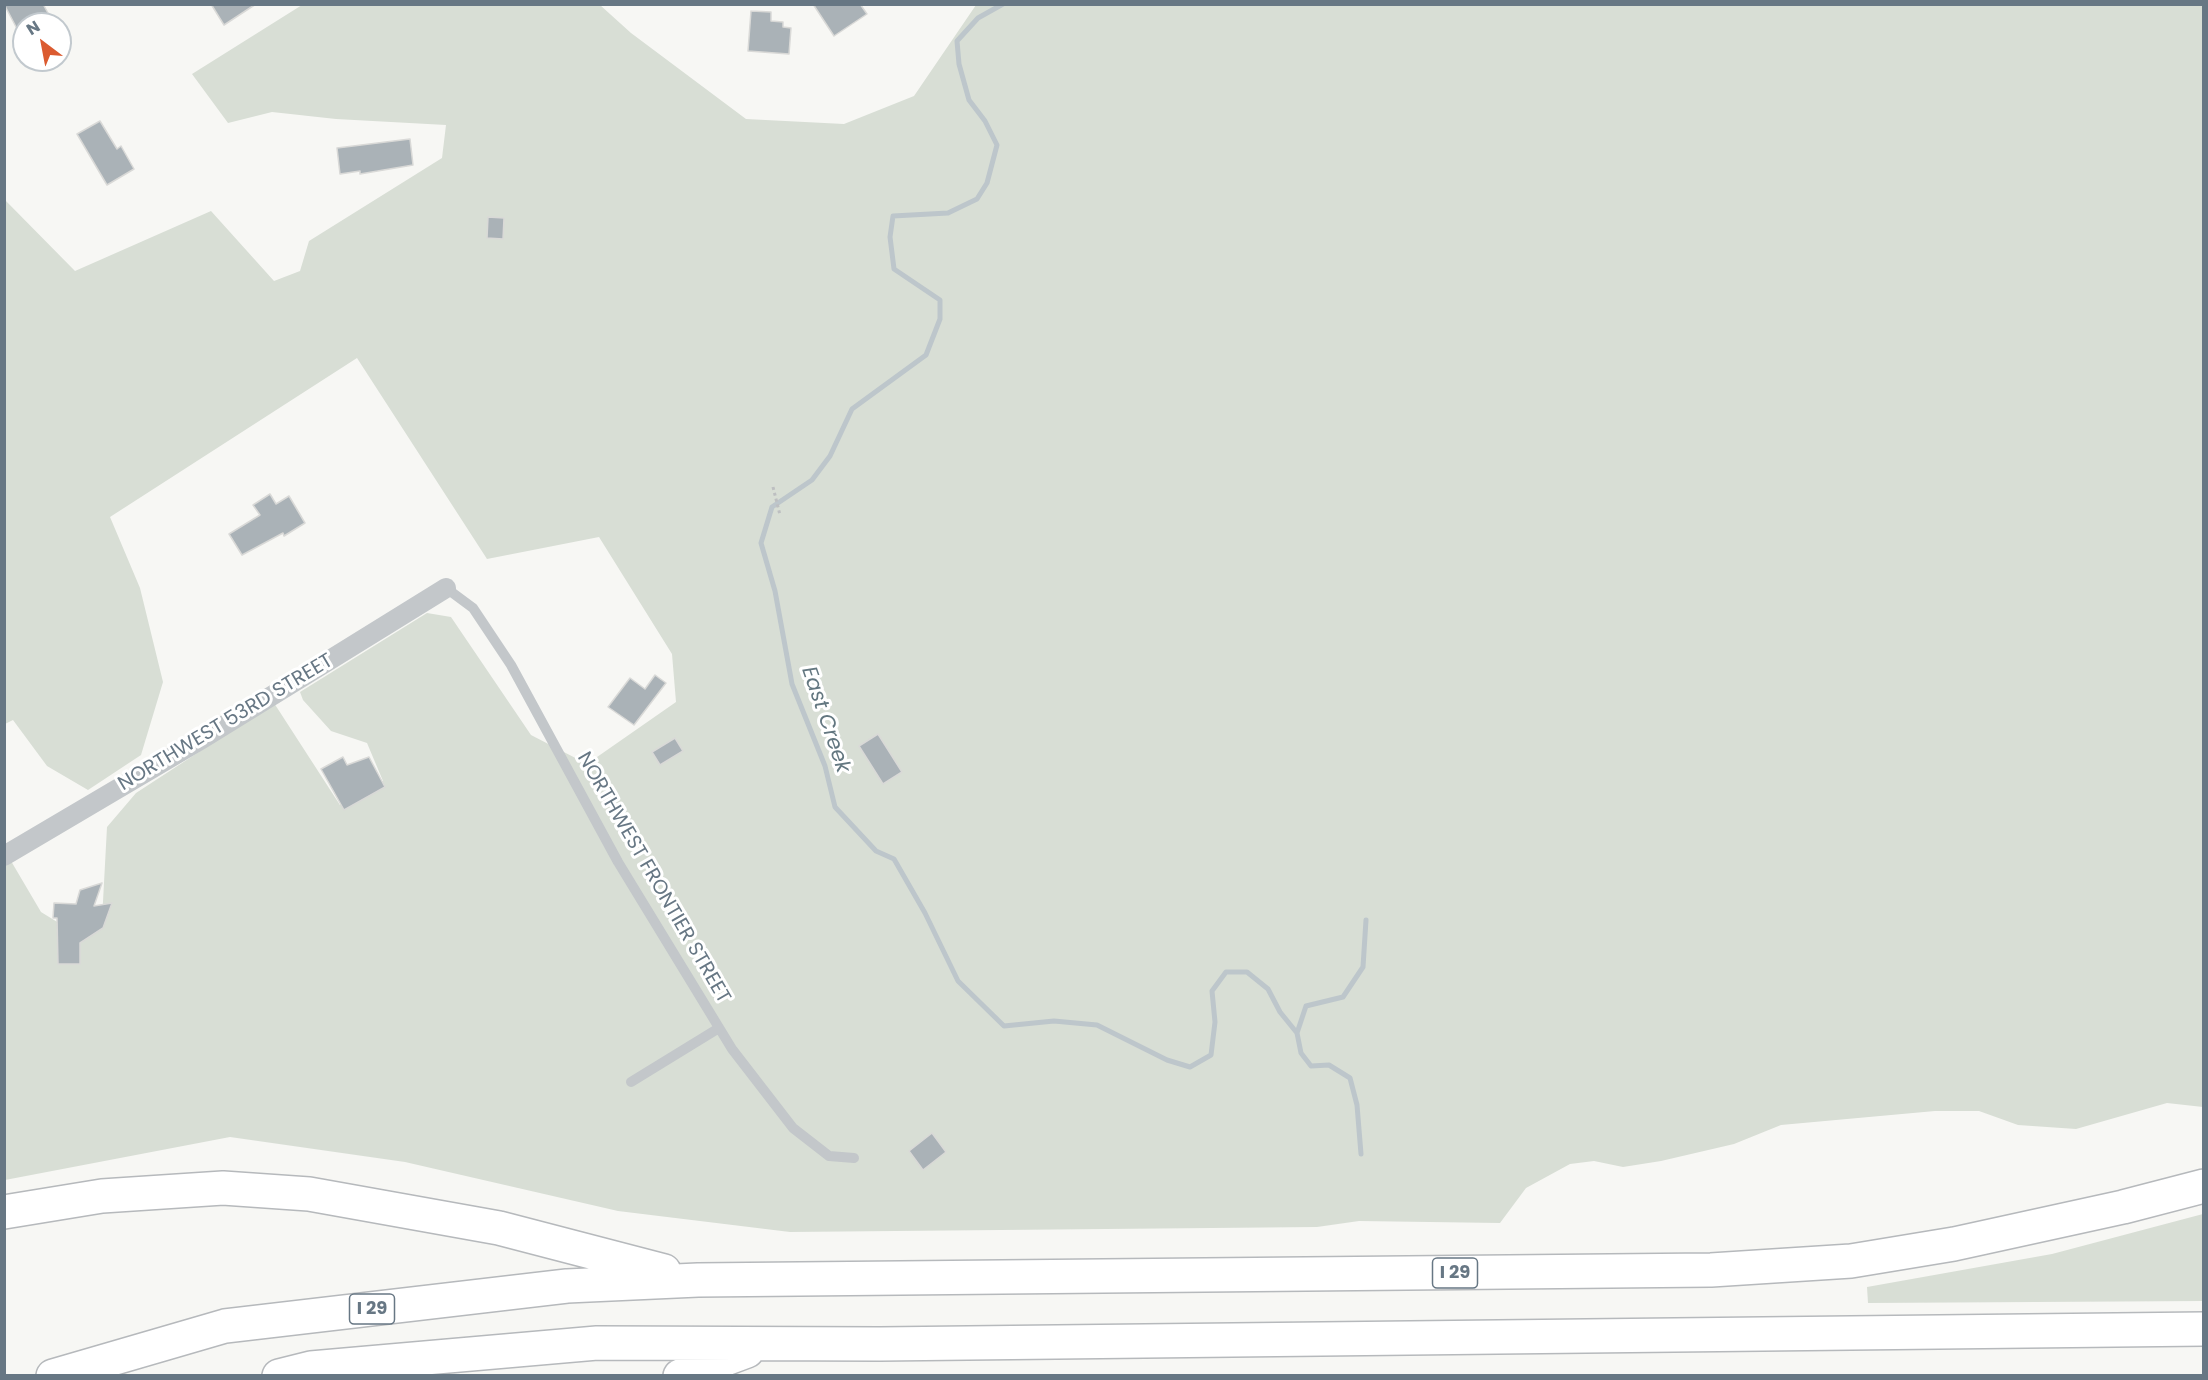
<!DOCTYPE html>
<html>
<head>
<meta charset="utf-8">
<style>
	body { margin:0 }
	#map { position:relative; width:2208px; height:1380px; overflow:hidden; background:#f7f7f4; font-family:Poppins,sans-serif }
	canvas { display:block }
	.frame { position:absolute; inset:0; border:6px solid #677784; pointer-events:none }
	.north { position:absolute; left:12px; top:12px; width:60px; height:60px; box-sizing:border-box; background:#fff; border:2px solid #c2c9ce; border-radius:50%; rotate:328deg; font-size:16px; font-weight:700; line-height:24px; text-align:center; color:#677784 }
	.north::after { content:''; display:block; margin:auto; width:21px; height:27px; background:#db5b30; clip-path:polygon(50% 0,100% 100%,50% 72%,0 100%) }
</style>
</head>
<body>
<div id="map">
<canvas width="2208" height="1380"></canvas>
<div class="frame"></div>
<div class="north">N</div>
</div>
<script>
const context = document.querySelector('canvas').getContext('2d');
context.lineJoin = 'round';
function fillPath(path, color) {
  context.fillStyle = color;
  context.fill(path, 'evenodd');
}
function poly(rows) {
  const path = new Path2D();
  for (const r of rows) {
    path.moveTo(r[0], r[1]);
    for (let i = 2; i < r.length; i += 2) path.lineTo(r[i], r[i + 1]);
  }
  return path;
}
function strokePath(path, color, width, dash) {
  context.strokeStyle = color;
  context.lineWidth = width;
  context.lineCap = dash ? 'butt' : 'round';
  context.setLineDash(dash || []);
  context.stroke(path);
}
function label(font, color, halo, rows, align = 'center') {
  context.font = font + ' Poppins,sans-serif';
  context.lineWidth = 6;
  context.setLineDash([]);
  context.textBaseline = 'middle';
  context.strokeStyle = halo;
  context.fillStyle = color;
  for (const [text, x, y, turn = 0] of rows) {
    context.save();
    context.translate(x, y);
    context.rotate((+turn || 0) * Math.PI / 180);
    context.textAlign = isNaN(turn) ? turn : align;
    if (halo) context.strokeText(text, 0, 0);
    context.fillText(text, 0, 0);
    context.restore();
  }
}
fillPath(poly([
	[302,5,600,5,631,33,746,119,844,124,914,96,976,5,2203,5,2203,1107,2167,1103,2076,1129,2018,1125,1979,1111,1935,1111,1781,1125,1734,1144,1661,1161,1623,1167,1594,1161,1570,1164,1526,1188,1500,1223,1359,1221,1317,1227,790,1232,618,1211,405,1162,230,1137,5,1180,5,865,11,861,41,912,67,928,102,920,107,827,136,793,274,703,340,805,383,781,367,743,331,731,303,700,300,692,427,613,451,617,531,735,587,764,676,702,672,654,599,537,487,559,357,358,110,517,140,588,163,682,141,755,88,790,47,766,13,720,5,724,5,200,75,271,211,211,274,281,300,271,309,241,442,158,446,125,336,119,272,112,228,123,192,74],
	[2203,1214,2203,1301,1868,1303,1867,1287,2052,1254]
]), '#d8ded5');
strokePath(poly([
	[1003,4,978,18,957,41,959,64,969,100,985,121,997,145,987,183,977,199,948,213,893,216,890,237,894,269,940,300,940,319,926,355,852,409,830,456,812,480,772,507,761,543,775,591,792,684,825,766,835,807,876,851,894,859,925,913,958,981,1004,1026,1054,1021,1097,1025,1167,1060,1190,1067,1211,1055,1215,1022,1212,991,1226,972,1247,972,1268,989,1280,1012,1297,1033,1301,1053,1311,1066,1329,1065,1350,1078,1357,1105,1361,1154],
	[1297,1033,1306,1006,1343,997,1363,967,1366,920]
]), '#bdc6cb', 5);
const building = poly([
	[4,4,43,4,54,24,24,24,24,42,4,4],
	[211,4,256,4,224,25,211,4],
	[813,4,860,4,867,14,834,36,813,4],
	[751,11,771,12,771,21,783,22,783,27,791,28,789,54,748,51,751,11],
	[100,121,117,149,121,146,134,169,107,185,77,134,100,121],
	[410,139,413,165,360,174,360,171,340,174,337,148,410,139],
	[488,217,504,218,503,239,487,238,488,217],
	[270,494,276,504,289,496,305,523,284,536,283,533,242,555,229,534,260,515,253,505,270,494],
	[655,675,666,683,634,725,608,707,630,678,645,689,655,675],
	[878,734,902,772,883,784,859,746,878,734],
	[675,738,683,751,660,765,652,752,675,738],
	[343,757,347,765,369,757,385,787,344,810,321,769,343,757],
	[102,883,94,906,112,903,103,928,80,943,80,964,58,964,57,918,53,918,54,903,76,904,80,890,102,883],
	[932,1133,946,1152,923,1170,909,1151,932,1133]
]);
fillPath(building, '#aab2b7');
strokePath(building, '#d9d9d7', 1.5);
const motorway = poly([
	[4,1212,102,1196,223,1188,309,1194,499,1228,664,1271],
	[53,1376,225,1326,567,1286,698,1280,1711,1270,1851,1261,1954,1244,2123,1207,2204,1186],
	[279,1376,311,1368,597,1343,880,1344,2204,1329],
	[680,1376,747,1351]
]);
strokePath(motorway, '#b6b9bc', 36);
strokePath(poly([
	[773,487,780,515]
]), '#bdbfc1', 3, [3, 3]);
strokePath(poly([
	[446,588,473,608,511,665,618,862,732,1049,793,1128,829,1156,854,1158],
	[631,1082,719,1028]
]), '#c3c7ca', 10);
strokePath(poly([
	[4,856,202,739,446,588]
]), '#c3c7ca', 20);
strokePath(motorway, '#fff', 33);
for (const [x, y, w] of [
	[1455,1273,45],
	[372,1309,45]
]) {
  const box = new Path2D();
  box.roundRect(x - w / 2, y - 15, w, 30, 4.5);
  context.fillStyle = '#fff';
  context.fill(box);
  strokePath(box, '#677784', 1.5);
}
label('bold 18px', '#677784', null, [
	["I 29",1455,1273],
	["I 29",372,1309]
]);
label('20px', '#677784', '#fff', [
	["NORTHWEST 53RD STREET",226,723,-31],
	["NORTHWEST FRONTIER STREET",653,878,60]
]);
label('italic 21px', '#637780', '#fff', [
	["East Creek",825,720,71]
]);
</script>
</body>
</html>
